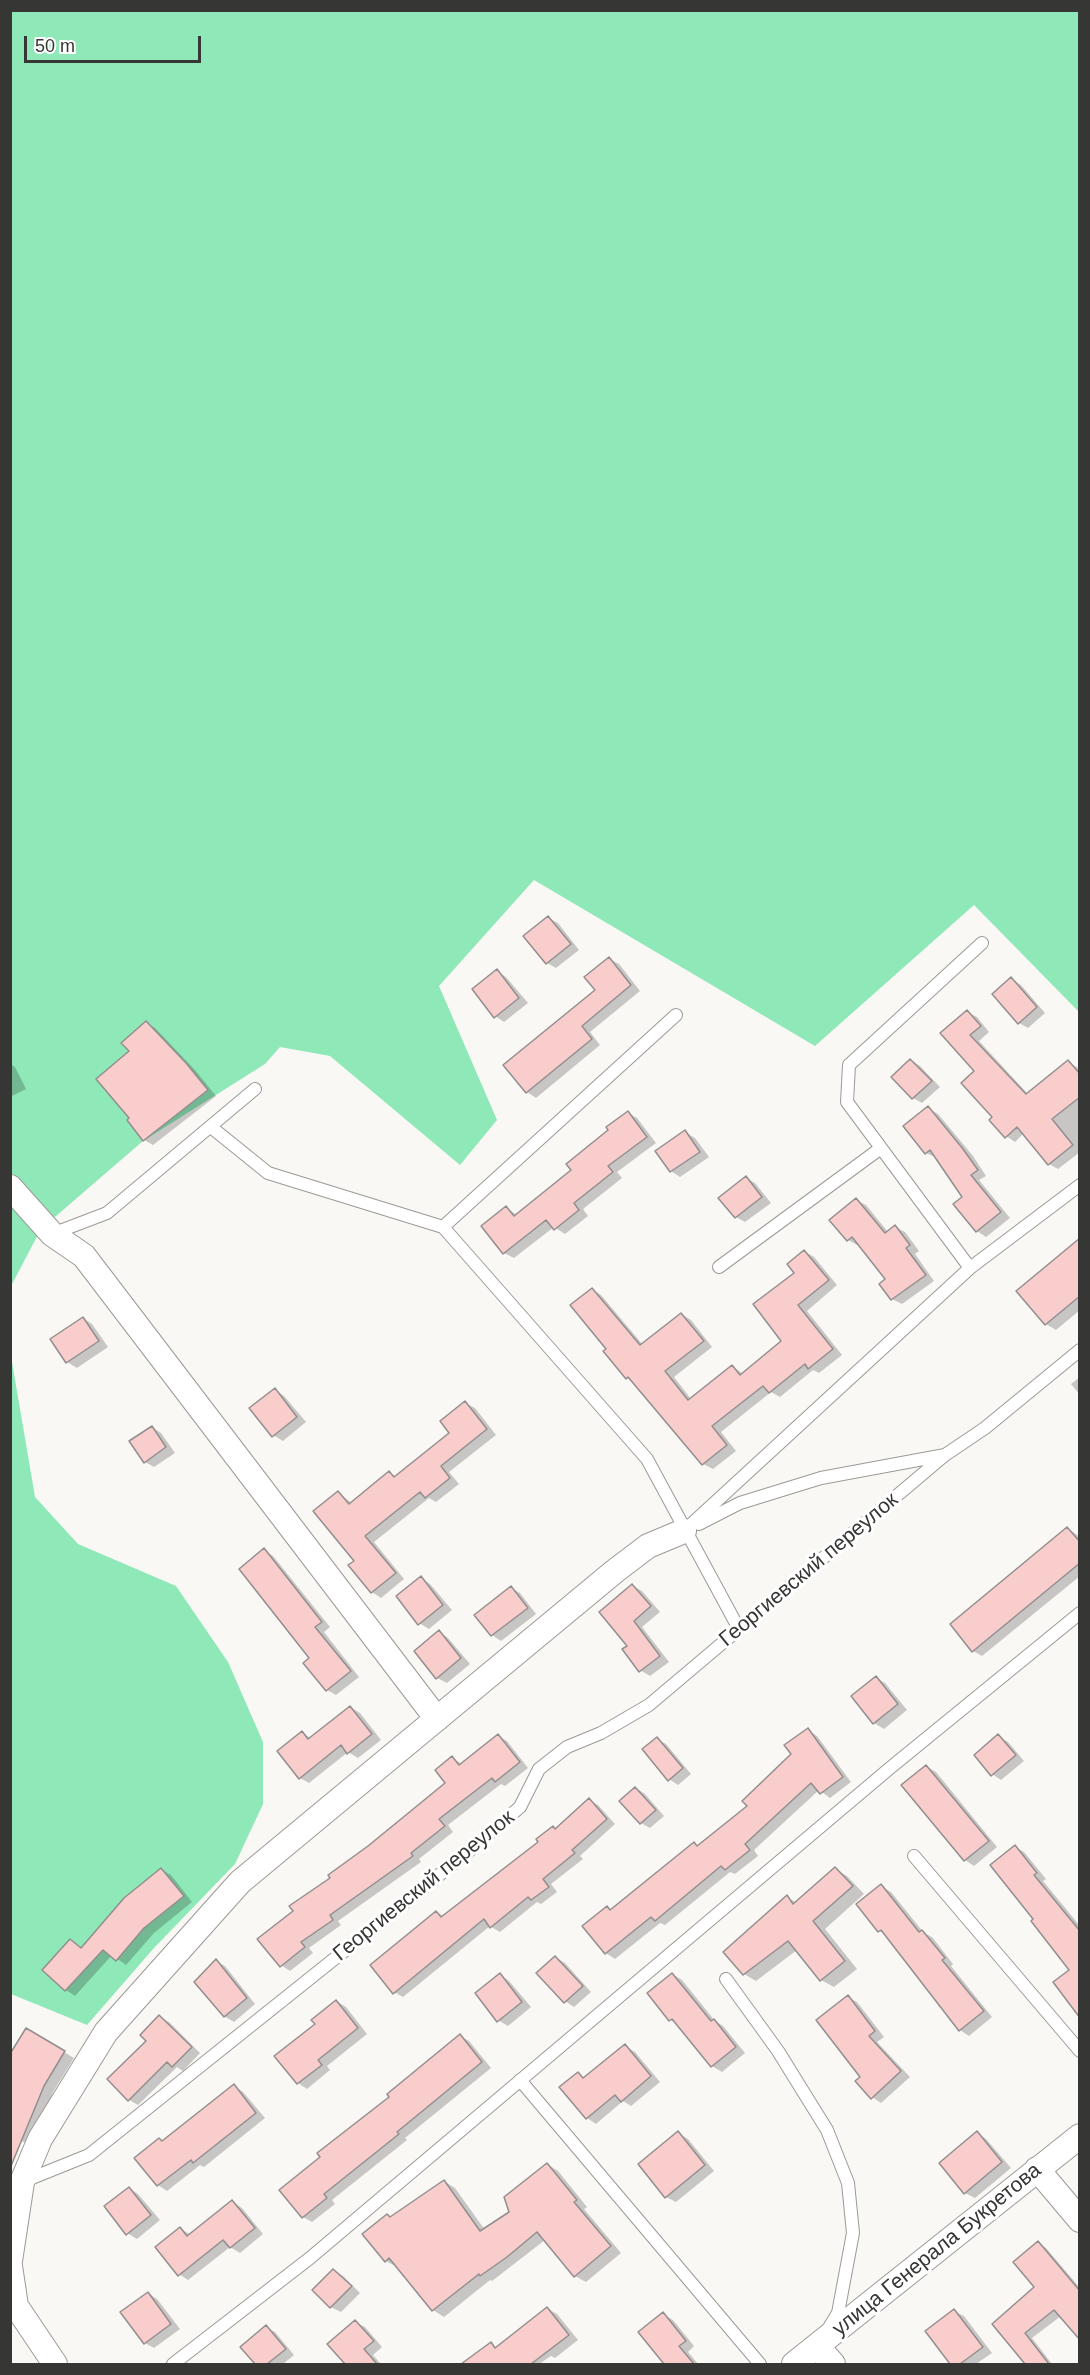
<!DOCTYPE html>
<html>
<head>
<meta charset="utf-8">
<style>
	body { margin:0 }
	#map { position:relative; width:1090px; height:2375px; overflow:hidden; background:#faf8f5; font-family:Arial,sans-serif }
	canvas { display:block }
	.frame { position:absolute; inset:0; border:12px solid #363634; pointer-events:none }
	.scale { position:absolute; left:24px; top:36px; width:177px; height:27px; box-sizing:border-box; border:3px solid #363634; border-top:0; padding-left:8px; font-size:18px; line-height:21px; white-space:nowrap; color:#363634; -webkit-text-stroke:4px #fff; paint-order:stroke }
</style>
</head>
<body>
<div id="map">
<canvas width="1090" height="2375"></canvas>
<div class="frame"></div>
<div class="scale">50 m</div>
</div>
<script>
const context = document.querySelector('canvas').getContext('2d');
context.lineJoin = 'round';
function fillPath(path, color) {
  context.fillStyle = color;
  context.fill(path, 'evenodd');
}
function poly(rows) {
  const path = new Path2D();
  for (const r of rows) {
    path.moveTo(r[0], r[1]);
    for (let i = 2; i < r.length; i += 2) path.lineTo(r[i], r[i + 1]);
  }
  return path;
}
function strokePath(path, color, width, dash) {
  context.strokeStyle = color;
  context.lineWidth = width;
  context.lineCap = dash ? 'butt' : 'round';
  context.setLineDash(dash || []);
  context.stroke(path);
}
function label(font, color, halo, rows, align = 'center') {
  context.font = font + ' Arial,sans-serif';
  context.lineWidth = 6;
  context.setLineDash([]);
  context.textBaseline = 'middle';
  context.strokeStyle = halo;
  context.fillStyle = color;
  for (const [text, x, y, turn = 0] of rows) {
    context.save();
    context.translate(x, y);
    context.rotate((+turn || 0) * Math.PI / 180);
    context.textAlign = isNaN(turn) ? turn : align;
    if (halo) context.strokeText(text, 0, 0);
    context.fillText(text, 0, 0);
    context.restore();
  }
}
fillPath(poly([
	[11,11,1079,11,1079,1012,974,905,815,1046,534,880,439,986,497,1120,460,1165,330,1056,280,1047,265,1064,143,1141,41,1229,11,1286],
	[10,1350,35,1497,78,1544,176,1586,228,1662,263,1742,263,1804,235,1864,154,1948,87,2025,11,1994]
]), '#8fe8b8');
fillPath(poly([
	[548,918,558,923,579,950,556,968,547,963],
	[609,959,619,964,640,991,590,1032,600,1045,536,1098,527,1092,505,1066,597,991],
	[497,971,506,977,528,1003,504,1022,495,1016],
	[1011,979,1021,985,1045,1013,1028,1028,1019,1023],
	[967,1012,977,1017,989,1032,979,1041,1028,1094,1068,1062,1080,1069,1080,1152,1058,1169,1049,1164,1024,1133,1015,1142,1006,1136,994,1117,976,1071,942,1034],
	[146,1023,155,1028,195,1070,216,1096,153,1145,144,1140,131,1051],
	[911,1060,920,1066,940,1087,922,1103,913,1098],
	[10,1064,15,1067,26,1089,10,1097],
	[928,1108,938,1114,973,1156,986,1176,979,1180,1010,1218,986,1237,977,1231,964,1198,937,1158,926,1153,905,1127],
	[628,1113,637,1118,656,1143,617,1172,622,1178,583,1209,588,1216,565,1234,554,1227,514,1258,504,1253,506,1208,517,1215,573,1171],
	[685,1132,695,1138,709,1157,680,1177,671,1171],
	[746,1178,755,1183,771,1203,745,1222,736,1217],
	[856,1200,866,1205,888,1232,895,1227,905,1232,919,1251,915,1254,934,1281,902,1304,892,1299,887,1280,859,1244,857,1245,848,1240],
	[1080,1240,1080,1310,1056,1330,1046,1324,1018,1291],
	[804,1251,814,1257,837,1285,807,1311,842,1355,819,1373,813,1370,780,1397,771,1392,721,1432,736,1451,713,1469,703,1464,635,1382,627,1378,608,1349,592,1289,601,1295,643,1345,681,1314,691,1320,712,1347,674,1377,691,1399,732,1366,743,1374,783,1341,796,1273],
	[83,1318,92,1324,108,1347,77,1368,67,1362],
	[1080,1377,1080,1395,1071,1384],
	[275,1390,284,1396,306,1422,283,1441,273,1435],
	[465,1403,475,1408,496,1435,449,1472,459,1484,436,1502,429,1498,374,1542,404,1579,381,1598,372,1592,356,1561,338,1493,352,1503,389,1473,396,1477,451,1433],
	[152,1427,161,1433,175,1453,154,1467,145,1462],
	[1067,1528,1080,1537,1080,1576,982,1656,973,1651],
	[264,1550,273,1556,330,1627,324,1632,359,1677,336,1695,327,1690],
	[421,1578,430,1584,452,1610,429,1629,419,1623],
	[632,1586,642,1591,660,1612,642,1627,669,1662,650,1676,640,1670,629,1646],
	[511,1588,520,1593,536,1614,501,1641,492,1635],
	[439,1632,448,1638,470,1664,447,1683,437,1678],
	[876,1678,885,1683,907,1710,884,1729,874,1723,853,1696],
	[350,1707,360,1713,381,1740,358,1758,348,1752,309,1783,300,1778,302,1733,311,1738],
	[808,1730,817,1736,851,1782,830,1798,819,1790,754,1850,758,1856,735,1874,730,1872,665,1925,660,1923,615,1959,606,1953,607,1908,612,1911,694,1844,699,1846,749,1806,793,1755],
	[498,1736,507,1741,528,1768,505,1786,501,1784,448,1825,453,1832,419,1859,421,1862,338,1921,341,1925,309,1948,313,1953,290,1971,281,1965,295,1911,447,1783,452,1758,462,1764],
	[998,1736,1008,1742,1024,1761,1001,1780,992,1774],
	[657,1739,666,1744,691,1774,678,1785,669,1779],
	[927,1767,936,1772,997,1847,974,1866,965,1860],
	[636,1788,645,1794,664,1816,650,1828,641,1823],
	[589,1800,598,1805,615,1824,580,1856,583,1859,551,1884,557,1892,541,1904,537,1902,500,1932,490,1926,403,1997,394,1992,437,1912,444,1917,541,1842,553,1828,556,1830],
	[1015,1847,1024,1852,1046,1879,1043,1881,1080,1926,1080,2015,1072,1970,1035,1920],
	[835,1869,847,1876,864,1894,825,1929,857,1969,834,1987,821,1980,797,1950,756,1981,744,1974,787,1897,797,1903],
	[162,1870,171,1875,192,1902,154,1933,126,1965,112,1955,75,1996,66,1990,44,1970,70,1941,83,1948],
	[881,1886,891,1892,924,1933,932,1937,953,1964,951,1966,992,2017,969,2036,960,2030,887,1935,879,1931,858,1905],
	[555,1957,565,1963,591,1992,574,2007,565,2001],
	[216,1961,225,1966,255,2004,234,2022,224,2016],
	[672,1974,682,1980,715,2021,723,2026,745,2053,722,2072,712,2066,678,2024,670,2020],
	[500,1975,509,1981,531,2007,508,2026,498,2020],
	[848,1997,857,2002,884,2037,877,2042,910,2077,881,2103,872,2097,862,2077],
	[336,2001,346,2007,367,2034,327,2066,330,2070,307,2089,298,2083,317,2024],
	[159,2017,169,2022,200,2053,183,2071,177,2067,138,2105,129,2100,148,2041],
	[27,2030,74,2058,53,2092,31,2145,10,2136,10,2075],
	[460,2036,469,2041,491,2068,405,2138,407,2140,332,2200,335,2204,312,2222,303,2217,391,2097],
	[625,2046,635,2052,660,2082,631,2106,623,2101,596,2124,587,2118,578,2074,585,2078],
	[234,2086,243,2092,265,2118,204,2167,200,2165,167,2191,158,2185,163,2142],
	[678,2133,688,2139,714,2171,676,2202,666,2197],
	[977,2133,986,2139,1011,2168,975,2198,965,2193],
	[547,2164,558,2171,587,2207,584,2209,621,2253,586,2282,575,2276,545,2240,492,2281,490,2280,444,2317,433,2310,397,2267,386,2261,391,2218,444,2181,455,2188,485,2230,511,2212],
	[129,2188,138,2194,160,2220,137,2239,127,2233],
	[233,2202,242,2208,263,2234,240,2253,230,2247,188,2280,179,2274,181,2229,191,2235],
	[1038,2243,1046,2248,1080,2288,1080,2338,1061,2316,1032,2338,1052,2364,1027,2364,994,2324,1036,2287],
	[334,2270,343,2276,360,2293,341,2312,331,2307,314,2290],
	[148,2293,157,2299,180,2329,154,2348,145,2343],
	[548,2309,557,2314,578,2340,555,2358,551,2356,539,2364,477,2364,472,2358,491,2344,498,2348],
	[954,2311,964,2316,992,2353,976,2364,952,2364,927,2331],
	[663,2314,673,2320,694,2346,688,2352,698,2364,666,2364,640,2333],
	[355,2322,365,2327,382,2347,373,2355,381,2364,347,2364,329,2344],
	[266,2327,275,2332,294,2355,283,2364,257,2364,242,2347]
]), '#0003');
const building = poly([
	[548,916,571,944,546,964,523,936,548,916],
	[609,957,631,985,582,1026,592,1039,526,1093,503,1065,595,990,584,977,609,957],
	[497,969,519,998,494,1018,472,989,497,969],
	[1011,977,1037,1007,1018,1024,992,994,1011,977],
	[967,1010,981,1026,970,1035,1026,1094,1068,1060,1080,1074,1080,1097,1052,1119,1073,1145,1048,1165,1017,1127,1005,1138,989,1120,992,1117,961,1083,974,1071,940,1033,967,1010],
	[146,1021,186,1063,208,1090,143,1141,127,1120,129,1118,96,1079,129,1051,121,1043,146,1021],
	[910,1059,932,1081,912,1099,891,1077,910,1059],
	[928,1106,963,1149,978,1170,971,1175,1001,1212,976,1232,953,1204,962,1197,930,1150,925,1154,903,1126,928,1106],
	[628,1111,647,1137,608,1166,613,1172,574,1203,579,1210,554,1230,546,1220,503,1254,481,1226,506,1206,514,1216,571,1170,566,1164,608,1130,606,1127,628,1111],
	[685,1130,700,1152,670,1172,655,1151,685,1130],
	[746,1176,762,1197,735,1218,718,1198,746,1176],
	[856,1198,885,1233,895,1225,910,1245,906,1248,926,1275,891,1300,879,1284,885,1279,852,1237,847,1241,829,1220,856,1198],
	[1080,1238,1080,1296,1045,1325,1016,1291,1080,1238],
	[804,1250,829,1280,798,1305,833,1349,808,1369,805,1364,769,1393,763,1386,712,1426,727,1445,702,1465,628,1377,626,1379,603,1351,606,1349,570,1305,592,1288,640,1345,681,1313,704,1341,665,1371,688,1400,732,1365,740,1375,781,1341,753,1304,794,1273,787,1264,804,1250],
	[83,1317,99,1341,66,1363,50,1339,83,1317],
	[275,1388,297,1417,272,1437,249,1408,275,1388],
	[465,1401,487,1429,441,1466,450,1478,425,1498,420,1492,365,1536,396,1573,371,1593,348,1565,354,1561,313,1511,338,1491,349,1504,389,1471,394,1477,449,1433,440,1421,465,1401],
	[152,1426,166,1447,144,1463,129,1441,152,1426],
	[1067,1527,1080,1542,1080,1563,972,1652,950,1624,1067,1527],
	[264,1548,322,1622,315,1627,351,1671,326,1691,303,1663,309,1658,239,1569,264,1548],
	[421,1576,443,1605,418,1625,396,1596,421,1576],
	[632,1584,651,1606,634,1621,660,1656,639,1672,622,1649,627,1646,599,1612,632,1584],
	[511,1586,528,1608,491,1636,474,1615,511,1586],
	[439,1630,461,1658,436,1679,414,1651,439,1630],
	[876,1676,898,1704,873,1724,851,1696,876,1676],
	[350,1706,372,1734,347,1754,341,1745,299,1779,277,1751,302,1731,308,1739,350,1706],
	[808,1728,843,1777,820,1794,811,1783,745,1844,750,1850,725,1870,721,1866,655,1921,651,1917,605,1954,582,1926,607,1906,610,1910,694,1842,697,1846,747,1806,742,1801,791,1754,784,1745,808,1728],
	[498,1734,520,1762,495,1782,492,1778,439,1819,445,1826,411,1853,413,1856,330,1915,333,1920,301,1942,305,1947,280,1967,257,1939,293,1911,289,1906,330,1878,328,1875,368,1846,445,1783,435,1770,452,1756,459,1765,498,1734],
	[998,1734,1016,1755,991,1776,974,1755,998,1734],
	[657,1737,683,1768,668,1781,642,1749,657,1737],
	[926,1765,989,1841,964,1861,901,1785,926,1765],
	[635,1787,656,1810,640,1824,619,1801,635,1787],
	[589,1798,607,1819,572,1850,575,1853,543,1879,549,1887,531,1900,528,1897,490,1928,484,1919,393,1994,370,1965,436,1911,441,1917,538,1842,536,1839,553,1826,555,1829,589,1798],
	[1015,1845,1037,1873,1034,1875,1080,1931,1080,2018,1053,1982,1069,1970,1031,1921,1033,1919,990,1865,1015,1845],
	[835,1867,853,1886,813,1921,845,1961,820,1981,788,1941,743,1975,723,1952,787,1895,793,1904,835,1867],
	[161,1868,184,1896,144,1928,116,1961,103,1950,65,1991,42,1970,70,1939,81,1948,124,1898,161,1868],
	[881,1884,919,1932,922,1930,945,1958,942,1960,984,2011,959,2031,881,1930,878,1932,856,1904,881,1884],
	[555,1956,583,1986,564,2003,536,1973,555,1956],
	[216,1959,247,1998,224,2017,194,1982,216,1959],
	[500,1973,522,2002,497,2022,475,1993,500,1973],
	[672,1973,711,2021,714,2019,736,2047,711,2067,672,2019,669,2021,647,1993,672,1973],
	[848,1995,875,2031,869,2036,901,2071,871,2099,855,2081,860,2077,816,2020,848,1995],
	[336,2000,358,2028,318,2060,322,2065,297,2084,274,2056,315,2024,311,2020,336,2000],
	[159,2015,192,2047,172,2067,167,2062,128,2101,107,2079,146,2041,140,2035,159,2015],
	[26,2028,65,2051,44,2086,11,2166,10,2054,26,2028],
	[460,2034,482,2062,397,2132,399,2134,324,2194,327,2198,302,2218,279,2190,320,2157,317,2153,389,2097,387,2094,460,2034],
	[625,2044,651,2076,621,2102,615,2095,586,2119,559,2087,578,2072,583,2078,625,2044],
	[234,2084,256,2113,193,2163,191,2160,157,2186,134,2158,159,2138,162,2141,234,2084],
	[678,2131,705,2165,665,2198,638,2164,678,2131],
	[977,2131,1002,2162,964,2194,939,2163,977,2131],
	[547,2163,577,2200,574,2202,611,2246,574,2277,537,2232,507,2257,480,2276,479,2274,432,2311,389,2258,385,2262,362,2234,387,2214,390,2217,444,2180,480,2231,509,2212,504,2197,547,2163],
	[129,2187,151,2215,126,2235,104,2206,129,2187],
	[232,2200,255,2228,230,2248,223,2240,178,2276,155,2247,180,2227,187,2236,232,2200],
	[1038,2241,1080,2291,1080,2340,1054,2310,1025,2333,1049,2364,1025,2364,992,2324,1034,2287,1013,2262,1038,2241],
	[333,2269,352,2286,330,2308,312,2290,333,2269],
	[148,2292,171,2324,144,2344,120,2312,148,2292],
	[547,2307,569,2335,531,2364,461,2364,491,2342,495,2348,547,2307],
	[954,2309,983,2347,960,2364,950,2364,925,2331,954,2309],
	[663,2312,686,2341,679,2346,694,2364,664,2364,638,2332,663,2312],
	[355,2320,374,2341,364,2349,377,2364,345,2364,327,2344,355,2320],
	[266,2325,286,2349,267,2364,255,2364,240,2347,266,2325]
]);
fillPath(building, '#f8cdcc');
strokePath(building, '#928e8e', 1.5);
const service = poly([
	[211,1127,268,1173,443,1227,647,1459,739,1629],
	[443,1227,676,1015],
	[52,1234,107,1213,255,1089],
	[719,1267,881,1148],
	[970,1268,847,1102,849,1065,982,943],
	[699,1524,740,1503,821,1478,945,1455,985,1428,1080,1350],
	[684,1531,970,1268,1080,1185],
	[914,1856,1080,2051],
	[726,1979,778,2051,827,2130,848,2183,853,2233,838,2313,830,2326],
	[520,2080,760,2364],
	[22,2182,89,2155,468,1852,520,1807,539,1769,567,1747,601,1733,649,1705,945,1455],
	[173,2364,310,2258,890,1768,1080,1613]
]);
const minor = poly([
	[10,1187,52,1234,84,1256,437,1719],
	[1037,2169,1080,2220],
	[10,2261,22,2182,40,2139,106,2032,240,1882,615,1571,648,1546,684,1531],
	[10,2266,16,2306,55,2364],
	[817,2346,833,2364],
	[794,2364,1080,2136]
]);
strokePath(service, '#9c9a97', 14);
strokePath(minor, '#9c9a97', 26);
strokePath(service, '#fff', 12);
strokePath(minor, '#fff', 24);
label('21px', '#363634', '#fff', [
	["Георгиевский переулок",809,1570,-40],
	["Георгиевский переулок",424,1886,-39],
	["улица Генерала Букретова",937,2250,-39]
]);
</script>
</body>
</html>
